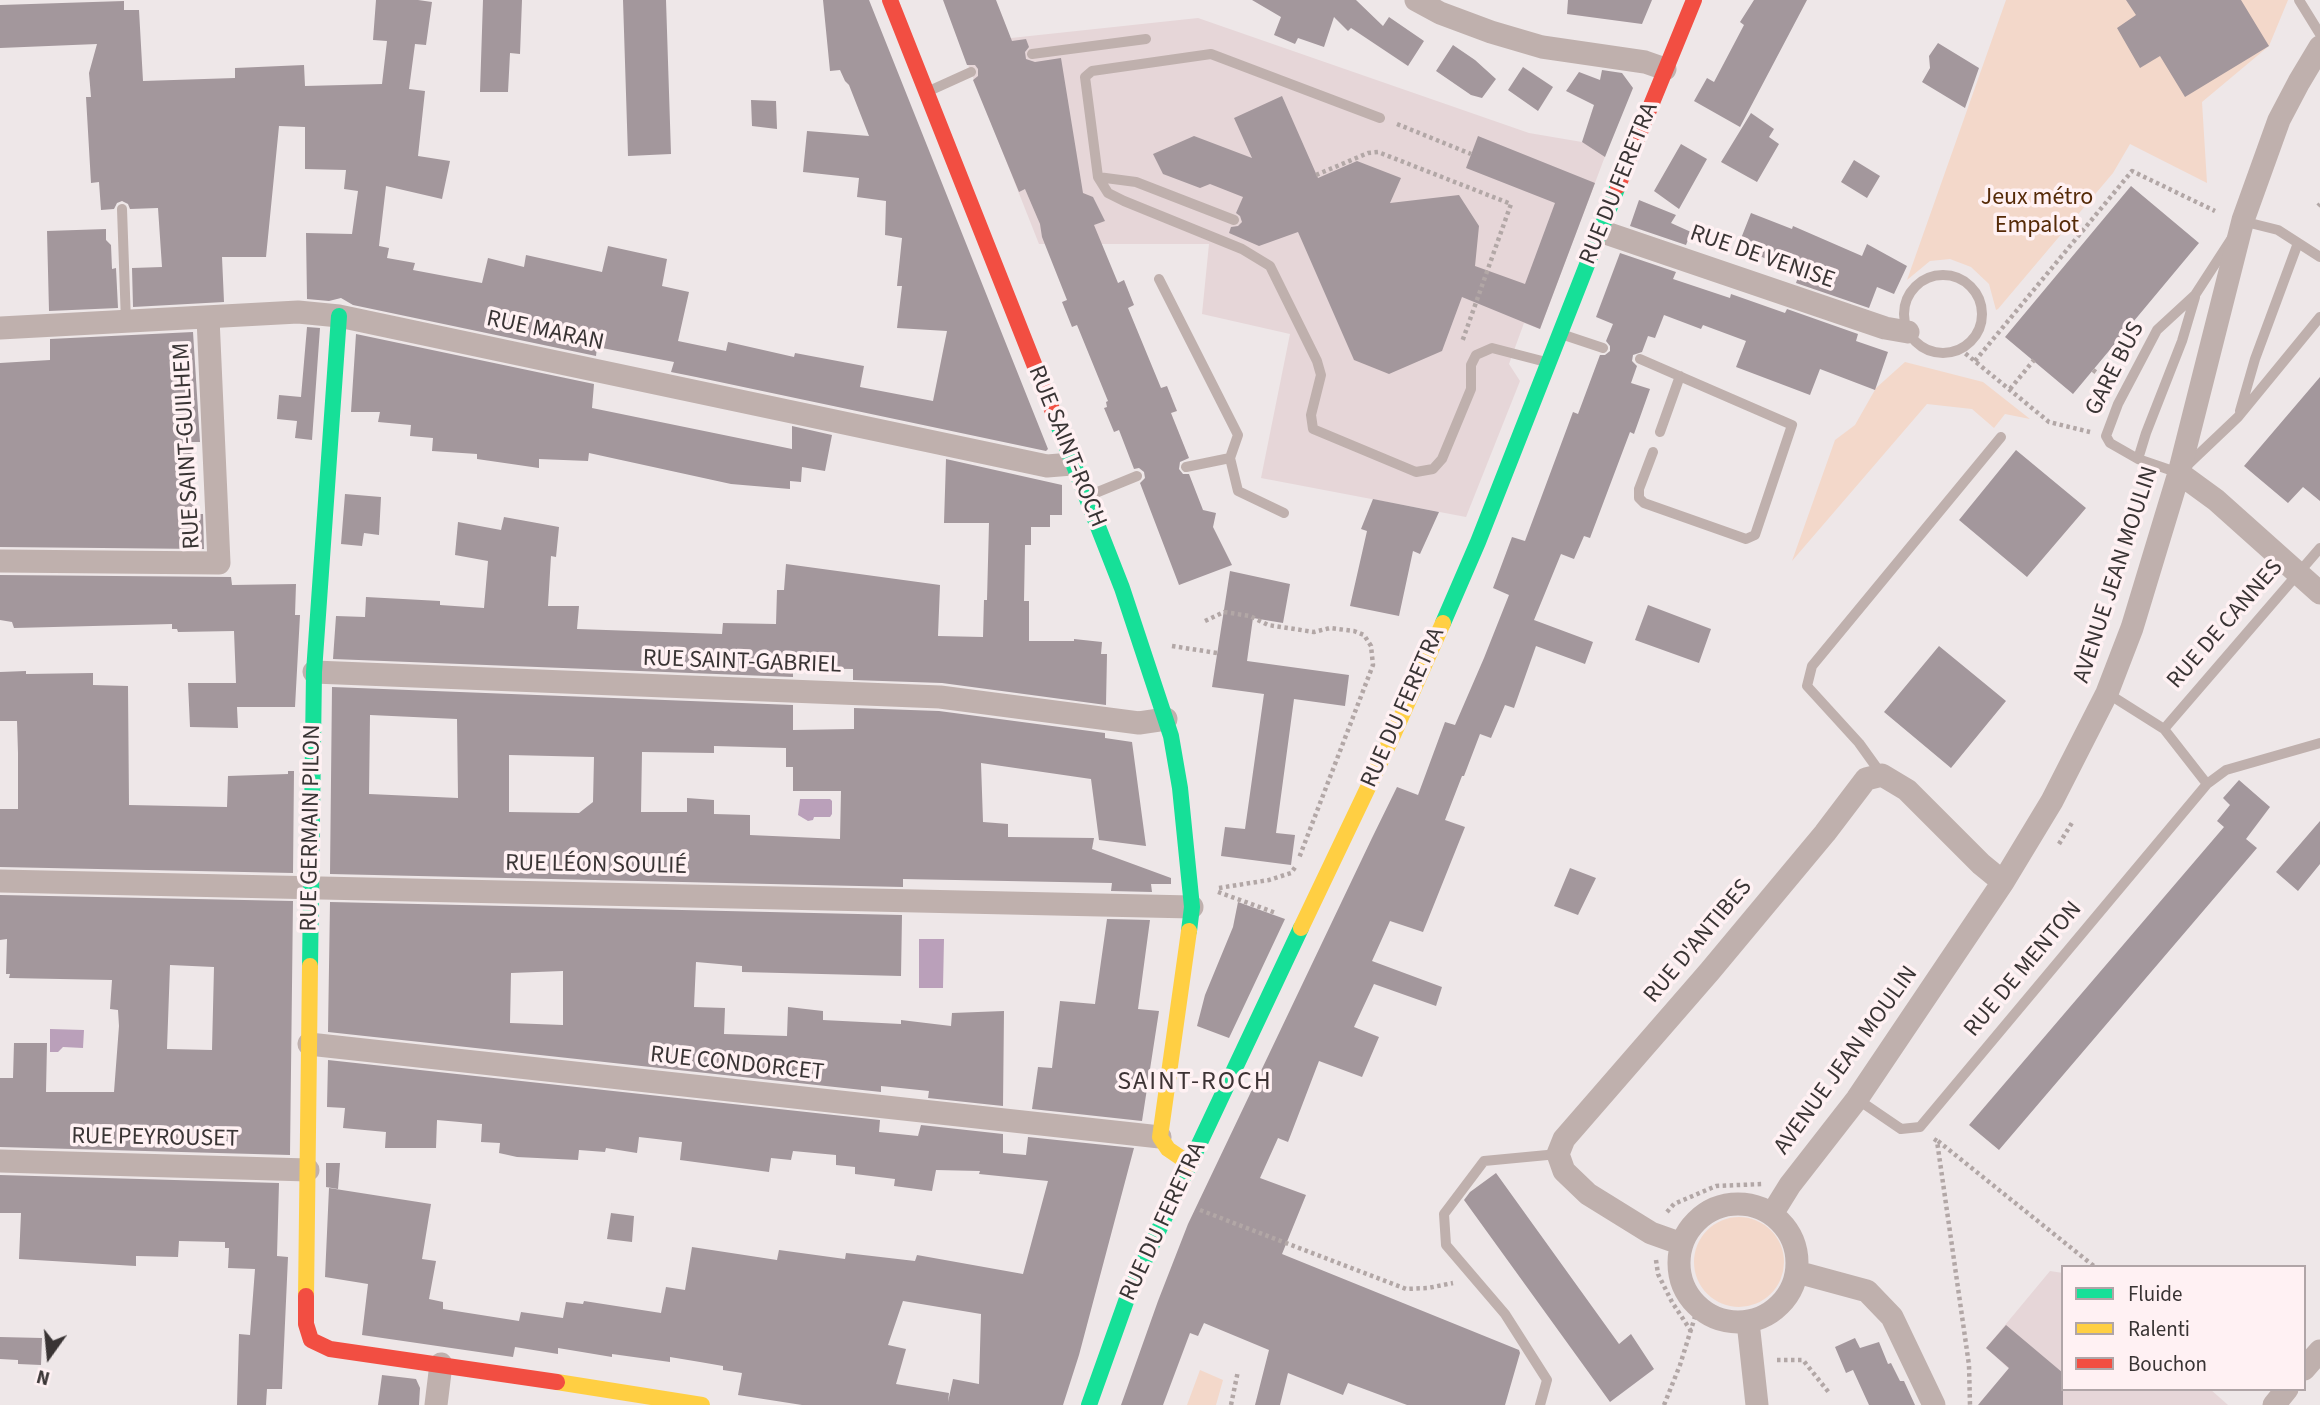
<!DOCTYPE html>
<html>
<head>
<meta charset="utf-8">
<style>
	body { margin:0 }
	#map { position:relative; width:2320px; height:1405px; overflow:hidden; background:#eee7e8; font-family:"Source Sans 3",sans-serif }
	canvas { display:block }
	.legend { position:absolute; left:2061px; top:1265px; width:245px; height:126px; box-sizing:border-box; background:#fff1f3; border:2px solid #b0a5a7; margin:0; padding:9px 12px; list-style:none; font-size:21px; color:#393434 }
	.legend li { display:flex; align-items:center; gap:14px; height:35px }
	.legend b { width:35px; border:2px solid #b0a5a7 }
	.north { position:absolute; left:14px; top:1321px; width:70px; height:70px; -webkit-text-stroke:5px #fff1f3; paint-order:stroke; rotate:195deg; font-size:19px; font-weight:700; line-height:28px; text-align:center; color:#393434 }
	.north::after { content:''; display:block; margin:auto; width:24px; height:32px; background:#393434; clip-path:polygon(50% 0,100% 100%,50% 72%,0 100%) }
</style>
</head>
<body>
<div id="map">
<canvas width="2320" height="1405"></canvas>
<ul class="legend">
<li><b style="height:9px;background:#16e098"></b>Fluide</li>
<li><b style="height:9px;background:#ffcf43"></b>Ralenti</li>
<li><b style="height:9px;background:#f24e42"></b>Bouchon</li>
</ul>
<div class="north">N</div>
</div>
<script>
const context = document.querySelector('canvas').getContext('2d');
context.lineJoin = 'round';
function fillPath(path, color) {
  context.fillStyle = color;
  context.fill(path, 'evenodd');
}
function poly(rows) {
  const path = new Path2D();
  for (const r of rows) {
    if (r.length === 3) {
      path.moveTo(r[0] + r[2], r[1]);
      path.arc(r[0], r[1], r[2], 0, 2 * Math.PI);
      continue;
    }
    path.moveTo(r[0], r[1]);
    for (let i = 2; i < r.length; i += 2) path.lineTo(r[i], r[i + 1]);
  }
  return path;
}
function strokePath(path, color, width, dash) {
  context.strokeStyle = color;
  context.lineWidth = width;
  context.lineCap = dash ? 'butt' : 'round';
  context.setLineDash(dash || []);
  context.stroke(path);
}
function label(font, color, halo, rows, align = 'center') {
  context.font = font + ' "Source Sans 3",sans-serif';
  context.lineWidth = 7;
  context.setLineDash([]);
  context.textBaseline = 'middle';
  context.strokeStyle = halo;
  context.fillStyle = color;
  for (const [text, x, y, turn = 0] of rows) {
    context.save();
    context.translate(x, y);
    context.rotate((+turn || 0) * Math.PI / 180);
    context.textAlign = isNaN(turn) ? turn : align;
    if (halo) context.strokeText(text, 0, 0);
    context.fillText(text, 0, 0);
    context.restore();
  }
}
fillPath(poly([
	[1198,18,1529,133,1582,142,1607,151,1540,329,1524,323,1509,364,1520,381,1466,517,1261,478,1290,334,1202,314,1209,244,1039,244,961,47,1011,38],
	[2050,1271,2063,1273,2063,1389,2210,1389,2228,1405,1983,1405,1980,1402,2009,1369,1986,1348]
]), '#e6d6d8');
fillPath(poly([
	[2006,0,2288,0,2269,46,2202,102,2207,183,2130,144,2113,173,1998,309,1996,310,1989,284,1971,267,1950,259,1930,261,1907,280],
	[1905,362,1983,382,2030,419,2005,414,1994,428,1972,409,1927,404,1792,561,1835,440,1855,425,1876,388],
	[1739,1262,45],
	[1200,1370,1223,1380,1216,1405,1187,1405]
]), '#f3d8ca');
fillPath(poly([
	[800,799,830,799,832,801,832,814,830,817,814,817,813,820,808,821,798,815],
	[919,939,944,939,943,988,919,988],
	[50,1029,84,1030,83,1048,63,1047,58,1052,50,1052]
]), '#baa0ba');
fillPath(poly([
	[376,0,418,0,432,2,426,45,415,44,409,89,425,91,418,156,450,161,442,199,386,186,379,246,389,248,387,258,415,263,413,270,482,283,488,258,524,267,526,255,602,272,608,246,667,259,662,286,689,292,678,341,726,351,728,342,794,357,795,353,864,366,860,387,933,401,947,331,897,328,902,286,897,286,902,238,885,235,886,201,857,197,859,178,803,172,807,131,869,136,849,85,845,81,840,70,830,71,823,0,869,0,1048,449,1046,451,696,377,671,372,674,362,597,347,596,356,353,305,341,298,329,301,307,299,306,233,352,234,358,191,344,189,346,170,305,169,305,127,279,126,266,257,222,257,224,302,133,307,132,268,162,267,158,208,130,209,128,204,122,201,117,203,114,209,101,210,99,182,91,183,86,97,91,97,89,73,97,44,0,48,0,5,124,1,124,10,139,10,143,81,235,78,235,68,304,65,305,86,382,84,387,41,373,40],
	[483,0,522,0,520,54,510,53,508,92,480,92],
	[623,0,666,0,671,154,628,156],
	[943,0,996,0,1012,41,1026,39,1029,47,1025,52,1026,59,1035,62,1061,58,1083,193,1093,197,1105,221,1094,225,1118,283,1124,280,1134,305,1128,308,1161,388,1167,386,1177,411,1171,413,1189,458,1180,462,1179,469,1183,474,1189,474,1203,510,1216,513,1213,527,1232,565,1179,585,1140,483,1145,478,1144,472,1139,468,1134,469,1119,430,1114,432,1104,408,1107,407,1106,402,1108,401,1077,325,1072,327,1062,302,1067,300,1042,237,1040,224,1025,189,1019,192,973,80,978,76,978,69,975,65,967,65],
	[1252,0,1356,0,1383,26,1389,17,1424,41,1408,66,1351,28,1348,31,1334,17,1324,47,1298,38,1295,44,1274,35,1281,17],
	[1568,0,1652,0,1642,24,1567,14],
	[1754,0,1807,0,1740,127,1694,101,1707,78,1714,82,1744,25,1740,22],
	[2126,0,2241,0,2269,46,2185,97,2160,56,2140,68,2117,28,2136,15],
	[1938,43,1979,68,1965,108,1922,82,1930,68,1929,56],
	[1453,45,1475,60,1496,79,1482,98,1471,95,1436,71],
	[1523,67,1553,87,1538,111,1508,90],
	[1602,70,1622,73,1633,88,1605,157,1582,142,1594,105,1566,91,1579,72,1600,80],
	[1282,96,1318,178,1357,161,1401,178,1390,203,1459,195,1479,226,1475,266,1525,284,1555,203,1466,168,1478,136,1595,183,1540,329,1462,297,1442,351,1389,374,1354,360,1298,232,1259,246,1229,233,1231,227,1238,226,1242,222,1240,216,1236,213,1243,197,1210,184,1200,188,1163,174,1153,154,1194,136,1252,158,1234,118],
	[751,100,776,101,777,129,752,126],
	[1751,113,1774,129,1769,137,1779,144,1757,182,1721,162],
	[1681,144,1707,159,1679,209,1654,191],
	[1854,160,1880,176,1867,198,1841,182],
	[2131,186,2199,243,2073,394,2005,337],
	[1639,200,1676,215,1671,223,1691,232,1686,245,1630,226],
	[1751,213,1792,229,1793,226,1862,256,1867,244,1907,266,1894,294,1877,287,1869,308,1796,283,1799,274,1738,246],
	[106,229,106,240,111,245,112,269,116,268,118,308,49,311,47,231],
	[1620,253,1676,272,1673,279,1730,298,1731,294,1785,313,1787,309,1858,334,1856,341,1888,352,1875,390,1820,369,1810,395,1736,367,1746,341,1703,325,1701,329,1664,315,1655,338,1648,336,1642,352,1633,355,1632,361,1637,366,1631,383,1650,389,1634,434,1630,432,1590,538,1584,536,1574,559,1561,554,1534,620,1593,642,1585,664,1536,646,1514,708,1505,705,1491,738,1480,734,1464,776,1462,776,1445,820,1465,827,1423,932,1390,921,1372,961,1442,987,1436,1006,1374,984,1354,1027,1379,1037,1362,1077,1319,1061,1288,1142,1278,1138,1260,1178,1306,1195,1282,1254,1519,1350,1520,1353,1505,1405,1407,1405,1348,1383,1343,1395,1288,1373,1280,1405,1255,1405,1269,1350,1204,1323,1198,1336,1190,1333,1163,1405,1121,1405,1158,1301,1188,1224,1372,838,1397,787,1418,795,1445,722,1455,725,1484,658,1509,595,1493,588,1512,537,1525,541,1573,412,1578,414,1600,355,1605,355,1610,351,1610,346,1606,341,1613,324,1596,317],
	[307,327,320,328,312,440,295,438,297,421,277,419,279,395,301,397],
	[193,332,200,442,191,442,195,514,203,514,204,549,0,547,0,363,50,360,50,339],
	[356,334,594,384,592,408,792,449,792,426,832,435,825,471,802,467,801,482,790,481,790,489,731,484,589,453,588,461,539,459,539,468,477,459,477,454,432,451,433,438,410,436,411,425,378,422,380,412,351,412],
	[2320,377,2320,501,2303,487,2288,503,2244,466],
	[2016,450,2086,508,2027,577,1959,520],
	[946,459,1062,485,1062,515,1050,515,1050,527,1031,527,1031,545,1025,545,1024,601,1029,601,1029,641,1074,641,1074,639,1102,642,1101,654,1107,654,1106,705,942,683,853,680,853,669,793,668,793,677,333,659,336,616,365,617,366,597,440,601,440,605,484,608,488,561,455,555,458,522,501,530,504,517,559,527,556,557,551,556,548,606,579,606,577,629,722,634,723,623,776,624,777,590,784,590,786,564,940,585,938,636,983,637,984,600,987,600,989,523,944,523],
	[345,494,381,497,379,535,364,533,362,546,341,544],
	[1373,499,1439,512,1420,554,1413,551,1399,616,1350,606,1367,531,1361,529],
	[1230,571,1290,584,1283,623,1253,618,1247,661,1349,675,1345,706,1294,699,1276,833,1295,835,1291,865,1221,856,1225,827,1245,829,1264,694,1212,687],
	[0,575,231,577,232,585,296,584,295,615,300,615,295,707,237,707,238,728,190,727,188,683,236,683,234,631,178,632,177,629,172,629,172,624,14,628,12,622,0,620],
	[1648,605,1711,629,1699,663,1635,640],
	[1939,646,2006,701,1951,768,1884,712],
	[26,671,26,674,93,673,93,685,128,686,129,805,227,807,228,776,288,774,288,771,294,771,293,873,0,867,0,809,18,809,18,753,17,721,0,721,0,672],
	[332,687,793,705,793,730,854,729,854,708,939,711,1105,733,1105,738,1132,742,1146,846,1099,840,1091,779,981,763,983,822,1008,824,1008,837,1094,838,1092,849,1171,878,1171,884,1151,884,1152,892,1111,891,1112,883,903,879,903,887,330,874],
	[370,715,457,719,458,798,369,794],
	[714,746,786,748,786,767,793,767,793,791,841,791,840,839,750,835,750,815,714,814,714,800,687,798,687,812,641,812,642,752,714,753],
	[509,755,594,757,593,802,579,813,509,812],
	[2239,780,2270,807,2246,839,2257,848,1999,1150,1969,1125,2224,827,2217,821,2230,805,2223,798],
	[2320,821,2320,864,2298,891,2276,872],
	[1570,868,1596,878,1578,915,1554,906],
	[0,895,293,901,290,1155,0,1147,0,1078,13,1078,14,1043,47,1043,46,1092,114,1092,119,1026,118,1010,110,1009,112,980,9,978,10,974,6,974,7,939,0,940],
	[170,965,214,967,212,1050,167,1049],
	[330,902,902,915,901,976,742,972,742,966,696,962,694,1007,725,1008,724,1034,787,1036,788,1007,823,1011,823,1020,901,1024,901,1020,951,1026,952,1013,1004,1011,1003,1106,928,1098,929,1091,881,1086,881,1092,328,1032],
	[563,971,563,1025,510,1023,511,973],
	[1238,902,1285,919,1229,1038,1197,1026,1205,995,1233,927],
	[1107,919,1150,920,1138,1009,1159,1011,1142,1121,1032,1109,1038,1067,1052,1068,1060,1001,1095,1004],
	[328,1060,880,1120,879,1132,918,1136,921,1125,1003,1134,1003,1153,1026,1155,1028,1137,1134,1148,1079,1355,1063,1405,802,1405,738,1395,742,1373,723,1370,723,1366,700,1362,670,1357,670,1362,612,1354,612,1357,558,1348,558,1354,515,1347,513,1357,362,1335,368,1284,325,1277,329,1188,431,1204,422,1259,436,1261,429,1299,443,1302,443,1309,519,1321,521,1312,563,1318,566,1302,583,1304,584,1301,661,1313,666,1287,685,1290,692,1247,777,1260,779,1250,845,1259,846,1253,915,1261,917,1255,1023,1274,1048,1181,979,1174,980,1171,936,1170,932,1191,894,1186,895,1179,855,1174,855,1167,836,1165,836,1155,793,1151,791,1160,771,1158,769,1172,680,1160,682,1142,639,1137,637,1153,606,1148,605,1152,579,1150,578,1160,517,1157,499,1153,500,1143,481,1142,482,1124,437,1120,436,1148,385,1148,386,1132,343,1128,345,1108,327,1107],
	[903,1301,981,1314,979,1384,953,1379,948,1402,949,1393,896,1384,906,1349,888,1345],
	[326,1163,340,1163,338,1189,326,1187],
	[1496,1173,1619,1344,1631,1334,1654,1369,1610,1402,1464,1200,1470,1192],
	[0,1175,279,1183,277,1256,288,1257,282,1389,267,1389,266,1405,237,1405,239,1334,250,1335,255,1269,228,1268,229,1248,225,1248,225,1242,179,1241,178,1257,136,1256,136,1266,19,1259,21,1213,0,1213],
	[611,1213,634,1216,632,1242,607,1239],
	[2006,1325,2063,1373,2063,1405,1978,1405,2009,1368,1986,1348],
	[0,1337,42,1338,41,1365,18,1364,18,1360,0,1359],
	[1855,1338,1860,1348,1879,1342,1888,1364,1891,1363,1900,1381,1904,1381,1915,1405,1869,1405,1853,1370,1846,1373,1835,1347],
	[382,1375,416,1379,420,1388,419,1405,378,1405]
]), '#a3979c');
strokePath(poly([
	[1397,124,1471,154],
	[1316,175,1368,153,1378,152,1511,204,1462,342],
	[2318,206,2320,204],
	[1960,349,2049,422,2090,432],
	[1975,361,2132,171,2215,211],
	[2093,370,2097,373],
	[2010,389,2034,360],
	[1205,621,1224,612,1250,616,1268,625,1314,632,1330,628,1354,631,1364,635,1371,646,1373,665,1299,858],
	[1172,646,1217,653],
	[2059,844,2073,821],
	[1219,888,1269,880,1291,873,1296,866],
	[1218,892,1276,913],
	[1934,1139,1937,1141,1969,1365,1970,1405],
	[1938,1141,2095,1267],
	[1200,1210,1406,1289,1428,1288,1453,1283],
	[1667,1212,1674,1204,1716,1186,1763,1184],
	[1656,1260,1658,1274,1672,1302,1691,1331],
	[1777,1360,1803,1360,1830,1394],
	[1231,1405,1238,1371],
	[1664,1405,1680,1365,1698,1307]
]), '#b2a7a6', 4.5, [3.5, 3.5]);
strokePath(poly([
	[2299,0,2320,34],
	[1032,54,1146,39],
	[929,91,971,72],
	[1380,118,1211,54,1092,71,1085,77,1098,177,1108,193,1124,201,1242,249,1270,266,1317,361,1321,375,1311,415,1313,429,1416,472,1433,469,1442,459,1471,389,1471,365,1476,355,1492,348,1546,362],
	[1098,177,1136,182,1234,220],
	[122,209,126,322],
	[2242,221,2278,230,2320,257],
	[2232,238,2195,295,2157,330,2118,404,2106,436,2110,443,2138,459,2179,473,2238,417,2320,317],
	[1943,314,39],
	[1159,279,1238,435,1230,458,1186,467],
	[1564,335,1603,348],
	[1640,359,1792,425,1755,535,1746,539,1644,503,1639,498,1639,489,1653,452],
	[2240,411,2255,359,2298,243],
	[1660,432,1680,376],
	[1230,458,1238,491,1284,513],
	[2138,459,2146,433,2182,341,2195,297],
	[1088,496,1137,476],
	[2107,693,2164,729,2207,784,2226,770,2320,743],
	[2164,729,2320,548],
	[1882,775,1859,743,1807,686,1812,666,2001,437],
	[1857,1099,1901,1129,1920,1127,2207,784],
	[1540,1405,1547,1380,1505,1314,1446,1245,1444,1214,1484,1161,1558,1154]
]), '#bfb0ad', 10);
strokePath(poly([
	[1416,0,1440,13,1491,32,1542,47,1645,62,1665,69],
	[1600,231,1885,328,1908,332],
	[0,328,298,312,339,316,1047,466,1072,464],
	[2179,473,2216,500,2320,593],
	[0,561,219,563,208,318],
	[314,672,940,697,1139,723,1166,719],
	[0,881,1192,907],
	[309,1044,1160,1137],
	[0,1161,308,1170],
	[1738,1263,59],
	[1772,1214,1790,1185,1857,1099,2003,882,2052,801,2107,693,2132,628,2179,473,2243,220,2279,120,2299,82,2320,47],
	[1682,1244,1651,1233,1588,1194,1564,1171,1558,1154,1564,1139,1710,971,1825,833,1866,779,1882,775,1907,790,1981,864,2003,882],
	[1797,1272,1867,1291,1892,1317,1934,1405],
	[1748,1322,1757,1405],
	[2304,1369,2320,1351],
	[436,1405,441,1364],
	[2274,1405,2287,1389]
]), '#bfb0ad', 23);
strokePath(poly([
	[1055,417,1122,588,1171,736,1180,788,1192,907,1189,931],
	[1443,623,1478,542,1618,186],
	[310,966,314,672,339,316],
	[1089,1405,1129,1293,1301,928]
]), '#16e098', 16);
strokePath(poly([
	[1301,928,1394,733,1443,623],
	[1189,931,1160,1137,1168,1149,1190,1164],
	[306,1296,310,966],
	[557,1382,702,1405]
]), '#ffcf43', 16);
strokePath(poly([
	[890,0,1055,417],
	[1618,186,1694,0],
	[306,1296,306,1324,311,1340,330,1349,557,1382]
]), '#f24e42', 16);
label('24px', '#393434', '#fff1f3', [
	["RUE DU FERETRA",1620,184,-68],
	["RUE DE VENISE",1762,258,19],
	["RUE MARAN",545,332,12],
	["GARE BUS",2116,369,-63],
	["RUE SAINT-GUILHEM",188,446,-93],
	["RUE SAINT-ROCH",1066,447,68],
	["AVENUE JEAN MOULIN",2117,575,-72],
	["RUE DE CANNES",2226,625,-49],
	["RUE SAINT-GABRIEL",742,663,2],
	["RUE DU FERETRA",1404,708,-66],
	["RUE GERMAIN PILON",312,828,-89],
	["RUE LÉON SOULIÉ",596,866,1],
	["RUE D'ANTIBES",1699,942,-50],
	["RUE DE MENTON",2024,970,-50],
	["AVENUE JEAN MOULIN",1847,1061,-54],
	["RUE CONDORCET",737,1065,6],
	["RUE PEYROUSET",155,1139,1],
	["RUE DU FERETRA",1164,1222,-65]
]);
label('24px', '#552a07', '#fff1f3', [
	["Jeux métro",2037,199],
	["Empalot",2037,227]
]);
context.letterSpacing = '2px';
label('26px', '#3d3334', '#fff1f3', [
	["SAINT-ROCH",1195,1083]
]);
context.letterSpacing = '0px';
</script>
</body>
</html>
